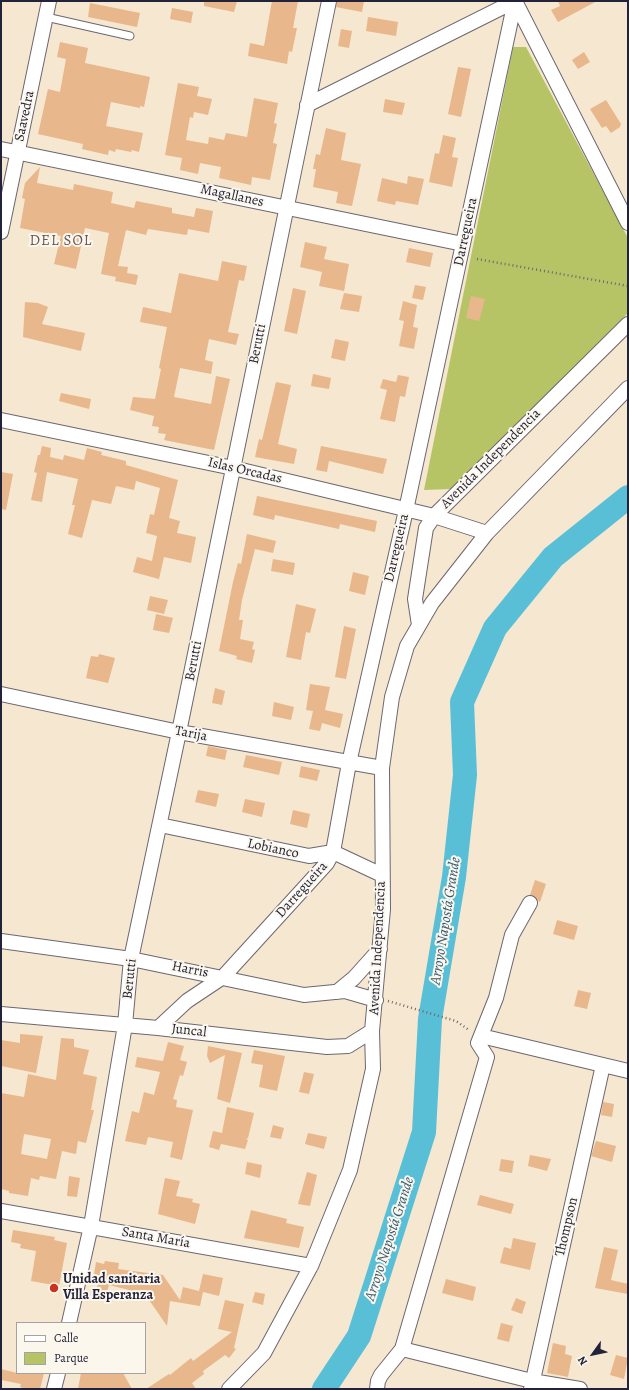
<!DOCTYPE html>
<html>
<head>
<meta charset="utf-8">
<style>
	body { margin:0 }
	#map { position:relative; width:629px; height:1390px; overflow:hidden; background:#f5e7d0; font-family:Alegreya,serif }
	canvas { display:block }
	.frame { position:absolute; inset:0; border:2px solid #22223b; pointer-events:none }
	.legend { position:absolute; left:16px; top:1322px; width:130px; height:52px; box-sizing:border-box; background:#fbf7ec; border:1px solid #a4a2a5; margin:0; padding:5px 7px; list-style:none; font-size:12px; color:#22223b }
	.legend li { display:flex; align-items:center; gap:8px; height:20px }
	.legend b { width:20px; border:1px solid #a4a2a5 }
	.north { position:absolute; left:573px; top:1334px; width:40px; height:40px; -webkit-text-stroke:3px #fbf7ec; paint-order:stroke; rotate:237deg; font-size:11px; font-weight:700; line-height:16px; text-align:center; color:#22223b }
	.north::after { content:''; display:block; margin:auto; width:14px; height:18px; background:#22223b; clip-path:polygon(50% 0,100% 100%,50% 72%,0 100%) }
</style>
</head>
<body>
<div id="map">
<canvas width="629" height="1390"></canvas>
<div class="frame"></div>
<ul class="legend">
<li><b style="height:5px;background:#fff"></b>Calle</li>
<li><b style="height:11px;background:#b6c466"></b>Parque</li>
</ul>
<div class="north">N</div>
</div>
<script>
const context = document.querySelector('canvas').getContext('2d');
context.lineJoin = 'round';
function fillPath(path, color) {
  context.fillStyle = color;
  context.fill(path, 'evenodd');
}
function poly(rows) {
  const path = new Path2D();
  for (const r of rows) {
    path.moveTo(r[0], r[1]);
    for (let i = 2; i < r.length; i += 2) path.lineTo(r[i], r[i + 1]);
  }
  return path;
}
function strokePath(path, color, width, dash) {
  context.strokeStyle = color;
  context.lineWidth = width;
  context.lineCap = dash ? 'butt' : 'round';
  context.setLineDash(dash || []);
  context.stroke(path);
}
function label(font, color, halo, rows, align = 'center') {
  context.font = font + ' Alegreya,serif';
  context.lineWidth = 4;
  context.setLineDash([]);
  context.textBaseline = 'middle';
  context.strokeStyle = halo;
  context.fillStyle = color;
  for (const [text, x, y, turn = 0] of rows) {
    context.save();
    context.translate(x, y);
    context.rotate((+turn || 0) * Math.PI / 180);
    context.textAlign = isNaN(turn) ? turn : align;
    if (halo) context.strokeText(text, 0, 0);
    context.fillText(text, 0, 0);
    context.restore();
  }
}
fillPath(poly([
	[513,47,526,47,628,238,628,313,451,489,424,490]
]), '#b6c466');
strokePath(poly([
	[324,1389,359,1336,424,1132,430,1019,454,877,465,775,462,702,495,628,553,557,628,497]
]), '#59bfd7', 24);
fillPath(poly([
	[204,1,237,1,234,12,204,6],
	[272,1,298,1,293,28,297,28,292,52,289,51,287,64,248,56,250,43,264,46],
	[337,1,364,1,362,12,336,7],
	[558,1,597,1,558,22,551,10,560,6],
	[90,3,140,13,137,27,88,17],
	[172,8,193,12,191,23,170,19],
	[368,17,398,22,396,36,366,31],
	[341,29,352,31,349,48,338,46],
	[60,42,88,48,85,63,150,77,144,107,140,106,140,108,111,102,106,126,143,133,139,152,132,150,131,152,116,149,115,152,109,150,108,155,82,149,83,144,38,134,48,89,60,92,66,59,57,57],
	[584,52,590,62,578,69,572,60],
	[458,67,471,69,461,117,448,114],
	[178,83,199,87,197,96,212,99,208,115,194,112,193,118,190,117,186,140,208,144,209,137,224,140,226,133,247,137,254,98,278,103,274,123,277,124,273,143,277,144,270,180,252,177,251,185,219,178,221,167,200,163,198,174,180,170,182,158,165,155],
	[385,99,405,103,402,115,383,112],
	[606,100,621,124,620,127,611,133,606,126,602,128,590,109],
	[326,128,346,133,341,160,361,164,352,206,336,203,338,192,313,187,316,169,313,169,316,154,320,155],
	[443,135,456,138,452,157,458,158,452,187,429,182,435,153,439,154],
	[40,167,37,183,73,190,74,184,113,192,111,203,134,208,136,201,172,208,172,213,194,217,196,208,213,211,209,233,188,229,187,235,148,229,146,235,126,230,118,266,128,267,127,273,138,275,136,285,115,281,116,277,101,274,109,233,85,228,76,269,54,264,61,236,20,228,25,199,22,198,25,183],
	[408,176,424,179,418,205,396,201,395,205,377,201,382,178,407,184],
	[305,242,327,247,324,259,349,264,344,291,319,286,322,272,300,267],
	[409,248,433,253,430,267,406,262],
	[222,261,247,266,244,281,239,280,228,332,239,334,236,345,209,339,205,360,213,362,211,374,180,368,174,397,211,404,216,376,230,379,214,450,164,440,166,434,158,433,159,427,152,426,154,416,130,410,133,397,155,399,161,369,159,368,167,327,140,322,143,307,171,313,179,273,218,281],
	[415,285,426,287,423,300,412,298],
	[293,288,306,291,297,334,284,331],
	[344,293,362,296,359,312,340,309],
	[471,296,485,299,479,321,466,318],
	[403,301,417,305,413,327,418,328,414,349,399,346,404,321,399,320],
	[25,302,38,303,48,307,42,324,85,333,81,351,23,337],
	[335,339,349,342,345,361,331,358],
	[313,374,331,378,329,389,311,386],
	[398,375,409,377,405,397,400,396,395,422,380,419,387,390,380,388,383,379,396,382],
	[276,382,291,385,278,444,297,449,294,464,255,457,259,439,262,440],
	[61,393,91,399,89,409,59,401],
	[42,446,51,448,50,457,63,460,64,455,84,460,87,448,102,452,101,455,126,461,126,465,178,480,169,518,180,521,177,533,196,537,191,563,164,557,159,579,133,572,137,557,152,561,157,536,146,533,150,514,154,515,160,488,136,481,134,490,116,486,111,504,92,500,82,538,68,534,75,505,72,505,78,479,47,472,42,502,31,500,37,473,34,472,38,455,40,455],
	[321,446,387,459,383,474,329,461,327,472,316,470],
	[1,472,13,474,6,510,1,509],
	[257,496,377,521,375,532,340,524,339,529,275,515,274,520,253,515],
	[247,534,276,541,273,553,255,549,242,600,239,620,243,620,240,639,254,642,252,649,255,650,252,663,236,659,237,656,219,651,233,582,238,563,241,564],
	[273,559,295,563,293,575,271,571],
	[353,572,369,576,365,595,349,591],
	[150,596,168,600,164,614,147,610],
	[296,604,316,609,310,633,306,632,301,660,286,657],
	[156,614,173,618,169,633,153,630],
	[344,626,356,629,346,679,335,677],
	[99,654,115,658,108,683,86,678,91,656,98,657],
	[310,684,330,687,325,710,343,714,340,728,322,723,320,731,309,729,313,711,306,710],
	[215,688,225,691,222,705,212,703],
	[274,702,294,707,291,720,272,716],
	[208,746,227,750,225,760,206,756],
	[246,755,282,762,279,775,243,767],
	[301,766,320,770,317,781,299,777],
	[198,790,219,794,216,807,195,802],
	[245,799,265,803,262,817,242,812],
	[293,810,310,814,307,828,290,824],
	[535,880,546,884,540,902,530,895],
	[557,920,578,926,574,940,553,934],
	[578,990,591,993,587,1009,574,1006],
	[20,1034,43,1036,36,1073,1,1066,1,1040,20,1043],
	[61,1038,74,1039,74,1047,89,1050,83,1074,97,1077,91,1110,94,1110,86,1143,78,1141,76,1154,62,1151,56,1179,40,1176,39,1180,31,1178,28,1196,9,1193,9,1191,1,1189,1,1093,24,1097,28,1074,56,1080],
	[24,1134,51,1139,47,1159,21,1154],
	[168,1042,184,1046,180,1060,187,1062,183,1076,180,1075,173,1099,177,1100,176,1107,193,1110,182,1160,170,1157,173,1142,148,1137,146,1145,125,1141,132,1111,139,1113,144,1092,154,1095,160,1072,135,1067,137,1057,163,1061],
	[208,1046,242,1053,230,1103,217,1099,225,1055,210,1063,207,1056],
	[254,1050,285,1056,277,1091,259,1087,263,1065,251,1063],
	[304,1072,314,1074,309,1094,299,1092],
	[603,1102,614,1104,612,1117,601,1115],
	[227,1107,254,1113,248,1138,246,1139,248,1140,245,1149,221,1144,219,1150,209,1147,213,1131,222,1133],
	[273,1125,284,1128,281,1139,270,1137],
	[308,1133,327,1137,324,1149,305,1144],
	[596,1141,616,1146,612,1162,591,1156],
	[530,1155,551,1159,547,1171,528,1166],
	[501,1159,514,1161,512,1173,499,1171],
	[247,1162,262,1165,260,1178,245,1174],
	[307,1172,317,1175,310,1206,298,1204],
	[69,1176,80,1178,77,1197,67,1196],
	[165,1178,180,1181,176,1196,193,1199,192,1202,200,1204,195,1224,158,1214],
	[480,1195,514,1204,511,1214,477,1205],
	[251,1210,287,1219,286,1223,304,1227,299,1248,244,1238],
	[13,1230,55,1237,54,1240,67,1243,59,1286,31,1281,36,1251,20,1248,21,1244,11,1242],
	[513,1238,536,1243,530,1270,500,1263,504,1247,511,1249],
	[604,1247,618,1250,611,1280,628,1284,628,1294,595,1288],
	[105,1261,119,1263,118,1269,163,1275,180,1300,183,1287,199,1291,203,1274,223,1278,219,1296,203,1292,200,1306,170,1301,167,1326,145,1294,109,1285,105,1299,95,1296,100,1275,94,1275,96,1262,104,1264],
	[446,1279,476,1287,473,1301,442,1293],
	[255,1292,265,1294,263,1305,252,1302],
	[516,1298,526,1302,522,1314,511,1310],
	[225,1300,244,1304,234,1348,236,1349,229,1358,225,1355,203,1371,204,1374,192,1383,196,1389,146,1389,169,1374,170,1375,191,1358,193,1361,232,1332,218,1329],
	[501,1323,513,1326,509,1342,497,1339],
	[553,1343,566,1346,565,1354,572,1356,568,1377,547,1373],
	[616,1355,628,1358,624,1379,610,1375],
	[1,1369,17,1373,44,1373,40,1389,26,1389,20,1387,21,1384,1,1380],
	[81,1373,123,1373,132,1389,78,1389]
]), '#e8b78c');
const lane = poly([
	[46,17,130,36]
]);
const street = poly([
	[515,1,628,223],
	[307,105,515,1],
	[1,149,463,244],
	[1,232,49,1],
	[1,420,233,468,434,516,487,533],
	[419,625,415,599,426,528,434,516,628,324],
	[1,694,179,732,382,768],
	[160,825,309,856,333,852,382,875],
	[1,941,131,959,304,995,345,991,376,1000],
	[337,992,354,978,380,949],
	[1,1014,158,1028,327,1047,348,1046,372,1031],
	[158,1028,187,1001,223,977,327,863,333,852,349,763,406,510,515,1],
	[481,1036,628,1071],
	[1,1211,311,1266],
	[69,1323,91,1226,125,1025,131,959,179,732,329,1],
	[402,1349,532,1381,580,1389],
	[54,1389,58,1373],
	[229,1389,264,1353,311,1266,350,1170,373,1069,372,1031,383,909,382,768,392,697,407,646,432,603,487,533,628,388],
	[377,1389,378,1381,381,1375,402,1349,487,1057,478,1043,496,998,512,935,530,903],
	[531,1389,603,1065]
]);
strokePath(lane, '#6c676f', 9);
strokePath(street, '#6c676f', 16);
strokePath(poly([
	[477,259,628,286],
	[388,1001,456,1021,469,1030]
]), '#6c676f', 2.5, [1, 3]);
strokePath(lane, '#fff', 7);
strokePath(street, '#fff', 14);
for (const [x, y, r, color] of [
	[54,1288,5,"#c8321e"]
]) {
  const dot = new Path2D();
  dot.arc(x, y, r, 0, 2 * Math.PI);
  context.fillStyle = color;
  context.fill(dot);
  strokePath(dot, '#fbf7ec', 1.5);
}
label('14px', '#22223b', '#fbf7ec', [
	["Saavedra",25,116,-78],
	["Magallanes",232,196,12],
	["Darregueira",466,232,-78],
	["Berutti",258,344,-79],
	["Avenida Independencia",491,459,-45],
	["Islas Orcadas",245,471,13],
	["Darregueira",397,548,-77],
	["Berutti",194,661,-79],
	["Tarija",191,734,11],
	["Lobianco",273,849,12],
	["Darregueira",302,890,-48],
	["Avenida Independencia",378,948,-87],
	["Harris",190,970,11],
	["Berutti",130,979,-84],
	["Juncal",189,1031,6],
	["Thompson",567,1227,-77],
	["Santa María",156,1238,10]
]);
label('bold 14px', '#22223b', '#fbf7ec', [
	["Unidad sanitaria",63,1280],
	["Villa Esperanza",63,1296]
], 'left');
context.letterSpacing = '1px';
label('15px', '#675657', '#fbf7ec', [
	["DEL SOL",61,241]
]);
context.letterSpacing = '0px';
label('italic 15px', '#355972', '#fbf7ec', [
	["Arroyo Napostá Grande",446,921,-81],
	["Arroyo Napostá Grande",390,1239,-72]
]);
</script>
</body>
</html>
